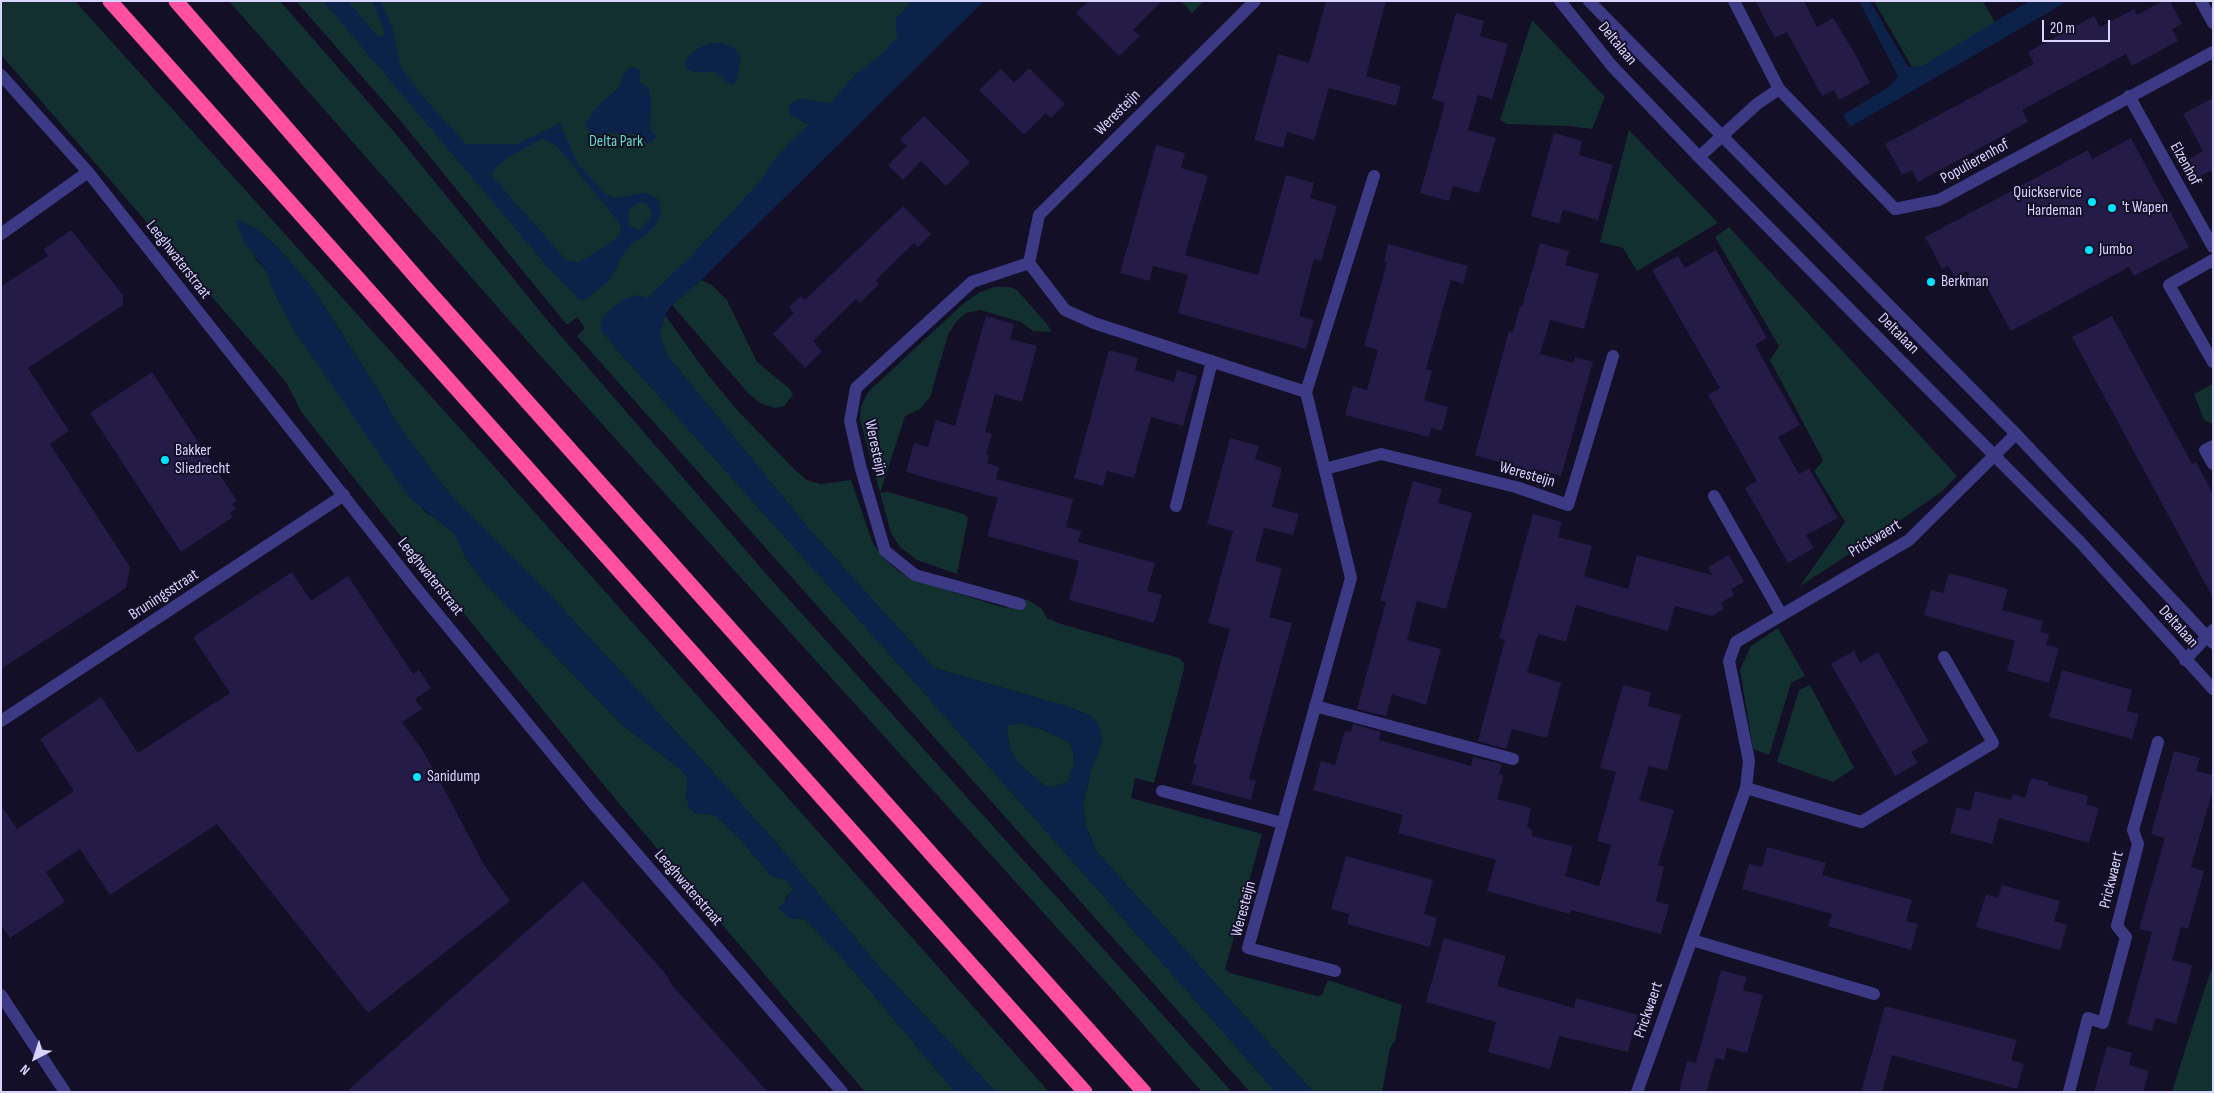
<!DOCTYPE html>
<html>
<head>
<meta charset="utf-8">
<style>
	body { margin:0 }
	#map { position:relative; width:2214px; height:1093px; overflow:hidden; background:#130f26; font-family:"Sofia Sans Condensed",sans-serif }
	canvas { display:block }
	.frame { position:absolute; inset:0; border:2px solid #d9d4ff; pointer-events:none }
	.north { position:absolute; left:10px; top:1033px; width:50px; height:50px; -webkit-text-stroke:4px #130f26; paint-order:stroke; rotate:220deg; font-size:14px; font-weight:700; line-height:20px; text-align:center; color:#d9d4ff }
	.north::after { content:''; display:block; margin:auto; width:18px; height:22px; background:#d9d4ff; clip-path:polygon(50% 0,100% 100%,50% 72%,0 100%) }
	.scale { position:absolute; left:2042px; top:20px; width:68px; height:22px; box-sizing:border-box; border:2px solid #d9d4ff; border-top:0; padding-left:6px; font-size:15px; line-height:18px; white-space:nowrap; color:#d9d4ff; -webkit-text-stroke:4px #130f26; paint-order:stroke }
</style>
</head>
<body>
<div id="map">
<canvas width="2214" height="1093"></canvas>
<div class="frame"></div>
<div class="north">N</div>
<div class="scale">20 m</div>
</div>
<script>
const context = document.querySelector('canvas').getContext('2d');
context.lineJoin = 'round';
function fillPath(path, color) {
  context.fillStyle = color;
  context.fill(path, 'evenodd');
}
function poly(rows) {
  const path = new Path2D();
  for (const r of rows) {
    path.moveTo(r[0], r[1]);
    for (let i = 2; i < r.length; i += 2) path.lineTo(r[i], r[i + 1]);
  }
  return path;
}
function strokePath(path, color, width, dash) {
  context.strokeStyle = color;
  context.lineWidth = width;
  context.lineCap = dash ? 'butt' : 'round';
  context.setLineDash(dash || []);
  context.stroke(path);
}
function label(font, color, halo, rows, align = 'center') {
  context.font = font + ' "Sofia Sans Condensed",sans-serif';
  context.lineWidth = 4;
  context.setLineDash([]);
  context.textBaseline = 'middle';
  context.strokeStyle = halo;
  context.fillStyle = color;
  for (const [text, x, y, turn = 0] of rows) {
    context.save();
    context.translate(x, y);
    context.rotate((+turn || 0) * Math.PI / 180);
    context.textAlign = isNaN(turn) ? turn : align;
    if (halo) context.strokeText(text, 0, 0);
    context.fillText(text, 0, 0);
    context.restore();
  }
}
fillPath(poly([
	[1,1,75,1,483,454,1049,1092,996,1092,881,969,778,845,710,769,552,597,451,496,398,425,377,388,311,286,277,247,257,229,237,220,257,261,266,270,275,294,295,332,425,512,442,522,456,535,465,557,480,578,622,725,683,771,688,780,686,797,695,813,715,815,742,841,771,876,787,880,793,890,785,899,789,918,805,919,845,961,955,1092,865,1092,626,812,368,496,302,413,286,382,1,55],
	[229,1,280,1,396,134,548,321,767,575,1232,1092,1202,1092,1114,991,529,343],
	[296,1,968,1,613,345,902,668,1276,1092,1250,1092,577,336,585,328,577,317,567,325,399,119],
	[1181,1,1204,1,1192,13],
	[1874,1,1983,1,1998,28,1916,74],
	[1532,20,1605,97,1592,129,1569,126,1507,124,1500,120],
	[1629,130,1718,223,1637,271,1623,248,1600,242],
	[1729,227,1957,476,1941,492,1888,529,1800,586,1845,522,1814,471,1822,462,1822,458,1770,360,1779,346,1715,237],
	[701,280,712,285,727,300,757,362,790,389,793,395,784,406,774,408,760,403,748,393,672,305],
	[995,287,1011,287,1017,290,1046,323,1052,332,1033,331,1021,322,980,310,966,313,956,322,948,335,930,397,920,409,905,416,880,493,888,492,964,514,968,518,957,574,917,560,900,547,891,533,860,420,861,406,868,392,963,304,980,292],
	[665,315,708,375,739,412,795,470,807,480,820,484,851,480,872,541,882,557,897,570,911,579,1005,608,1027,599,1042,609,1048,620,1050,619,1058,623,1179,658,1184,663,1184,669,1154,783,1135,778,1131,798,1262,834,1225,969,1230,973,1317,996,1322,995,1328,980,1402,1005,1395,1041,1390,1048,1382,1092,1313,1092,1096,851,1086,826,1083,804,1091,771,1102,742,1091,716,1069,707,934,668,809,529,667,355,660,334],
	[2213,384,2213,424,2204,420,2194,394],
	[1778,628,1805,676,1791,683,1769,755,1753,749,1740,670,1751,646],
	[1810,685,1854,768,1833,782,1777,762,1799,690],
	[1021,723,1044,730,1069,742,1073,749,1074,766,1067,782,1054,787,1045,786,1018,763,1010,749,1007,733,1008,725],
	[2213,964,2213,1092,2172,1092,2186,1047]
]), '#12302f');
fillPath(poly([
	[323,1,348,1,377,36,381,37,385,33,372,1,381,1,392,27,401,67,419,92,466,144,517,144,560,123,578,164,606,194,614,198,646,193,660,200,661,214,657,223,645,236,633,243,620,259,615,272,608,282,585,300,579,300,545,264],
	[542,139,555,145,561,151,620,224,621,233,612,242,579,262,566,260,493,177,492,172,507,158],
	[639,203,646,203,652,213,651,218,639,230,630,226,628,214,630,209],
	[912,1,984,1,701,280,672,305,665,315,660,334,667,355,809,529,934,668,1069,707,1091,716,1100,727,1102,743,1091,771,1083,804,1086,826,1096,851,1313,1092,1276,1092,902,668,620,353,603,333,600,325,603,316,624,299,637,295,647,298,690,257,764,177,770,165,789,143,809,125,789,114,789,105,794,101,803,99,830,103,856,74,882,54,897,37,896,18],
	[1021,723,1044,730,1069,742,1073,749,1074,766,1067,782,1054,787,1045,786,1018,763,1010,749,1007,733,1008,725],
	[1859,1,1870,1,1908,67,1922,66,2029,1,2068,1,1850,127,1843,115,1890,86,1898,76],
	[709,43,722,43,734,48,741,56,737,81,731,85,714,72,694,72,687,69,685,62,694,51],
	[630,67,641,70,639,82,648,88,651,99,650,129,656,136,652,142,648,144,636,135,621,133,609,132,602,135,592,134,585,125,597,107,620,86,623,75],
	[236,220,257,229,277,247,311,286,377,388,398,425,451,496,552,597,710,769,778,845,881,969,996,1092,955,1092,845,961,805,919,788,918,779,909,793,890,787,880,771,876,742,841,715,815,695,813,689,808,686,797,688,781,683,771,622,725,480,578,465,557,455,535,409,497,295,332,275,294,266,270,244,243]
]), '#0c2248');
fillPath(poly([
	[1088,1,1162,1,1133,30,1140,36,1119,56,1076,13],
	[1326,1,1386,1,1366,76,1401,86,1396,106,1329,88,1314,140,1287,132,1283,148,1254,140,1278,54,1309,63],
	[1755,1,1804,1,1817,27,1833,18,1854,52,1870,83,1839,100,1834,90,1822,96,1787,32,1775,38],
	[2163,1,2170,1,2182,24,2172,29,2178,41,2132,66,2126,54,2022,110,2028,122,1918,182,1912,170,1902,175,1885,144,2034,64,2028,52,2094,16,2100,27,2134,9,2137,15],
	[1456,13,1484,21,1480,36,1508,44,1492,99,1478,95,1468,130,1496,138,1479,193,1453,186,1449,201,1420,193,1445,103,1432,99],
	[1029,68,1065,104,1051,118,1046,113,1024,135,979,90,1001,69,1014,83],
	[2213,98,2213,170,2198,177,2189,159,2203,151,2183,114],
	[924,116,970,162,946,186,921,161,903,180,888,165,907,146,900,139],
	[1554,133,1582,141,1579,155,1613,165,1598,220,1563,210,1559,224,1531,216],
	[2131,138,2189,247,2134,276,2129,267,2011,331,1982,278,1973,283,1967,271,1955,277,1948,266,1942,269,1925,237,2088,150,2092,159],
	[1156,145,1185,153,1181,168,1208,176,1185,255,1258,275,1286,175,1314,183,1310,198,1337,206,1321,261,1314,259,1299,316,1314,320,1306,349,1178,313,1188,275,1153,266,1149,281,1120,273],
	[903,206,931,234,918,247,914,243,876,280,879,284,860,303,856,299,813,341,822,351,805,368,773,334,794,313,789,307,801,296,805,300],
	[71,230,123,295,123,305,28,368,69,431,50,444,130,567,126,588,1,669,1,286,48,256,44,249],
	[1540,243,1569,251,1565,265,1599,274,1584,329,1550,320,1540,354,1574,363,1575,357,1593,362,1561,476,1537,470,1536,473,1475,455,1509,331,1513,332,1520,307,1522,306],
	[1388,244,1468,266,1463,284,1451,280,1426,369,1432,371,1424,400,1448,407,1442,431,1431,428,1429,437,1345,415,1353,386,1367,390,1378,350,1364,346,1387,262,1384,261],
	[1716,250,1767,338,1755,345,1800,425,1778,437,1799,474,1809,468,1838,518,1806,535,1814,548,1788,563,1745,488,1757,481,1708,395,1720,388,1652,270,1678,256,1685,268],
	[986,316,1014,324,1010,339,1037,346,1022,402,995,394,985,432,992,434,986,454,989,455,987,463,999,467,996,479,1073,499,1066,527,1081,531,1078,542,1155,563,1147,591,1162,595,1154,623,1069,600,1079,561,987,536,998,498,906,472,914,443,928,447,936,420,955,426],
	[2112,316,2192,464,2196,462,2213,494,2213,598,2072,337],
	[1109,350,1138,358,1135,370,1174,382,1177,370,1197,376,1183,426,1151,417,1134,478,1107,471,1103,486,1074,478],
	[152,372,237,501,232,504,236,509,230,513,233,517,181,552,90,413],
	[1230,438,1259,446,1255,459,1282,468,1272,507,1299,514,1293,535,1264,528,1255,561,1282,568,1269,617,1292,623,1249,779,1256,781,1251,800,1191,784,1197,765,1193,764,1230,629,1208,623,1233,531,1207,524],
	[1413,481,1442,489,1438,503,1472,513,1446,609,1417,601,1407,640,1441,649,1426,705,1392,694,1386,716,1357,709,1386,602,1380,601],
	[1533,514,1562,522,1558,537,1592,546,1584,576,1628,589,1637,555,1712,575,1708,567,1729,555,1744,582,1731,589,1734,595,1721,603,1724,609,1712,616,1675,606,1668,631,1576,605,1566,642,1538,634,1527,672,1561,683,1547,738,1512,729,1506,749,1478,741,1505,640,1499,638],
	[292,572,311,601,348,576,413,674,419,670,431,688,415,699,422,709,402,722,423,751,441,783,483,863,510,901,368,1013,217,824,110,895,80,849,46,872,65,902,10,938,1,925,1,805,17,829,74,791,40,739,101,697,138,753,230,693,193,637],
	[1949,573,2008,589,2002,610,2043,621,2040,632,2049,634,2046,645,2059,648,2049,683,2007,671,2015,641,1924,615,1931,590,1943,593],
	[1854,651,1860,663,1878,652,1929,742,1911,752,1918,763,1895,776,1831,664],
	[2062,670,2132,690,2127,711,2139,714,2132,739,2049,717],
	[1623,685,1651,692,1648,706,1681,715,1667,771,1649,766,1639,800,1674,810,1658,865,1664,867,1656,901,1669,905,1661,934,1571,910,1570,914,1487,891,1496,860,1398,833,1403,815,1313,790,1321,761,1335,765,1345,731,1351,732,1353,724,1381,732,1379,740,1471,766,1473,757,1502,764,1499,774,1504,775,1497,799,1531,808,1527,826,1533,832,1531,836,1573,846,1565,876,1599,886,1611,845,1597,841,1616,772,1600,768],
	[2174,751,2200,758,2196,771,2213,775,2213,789,2191,867,2204,871,2188,929,2181,927,2172,960,2192,965,2189,979,2176,1024,2156,1018,2152,1031,2127,1024,2152,932,2139,929,2165,838,2151,834],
	[2031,778,2049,782,2048,785,2088,796,2086,804,2099,808,2089,843,1999,818,1992,844,1950,833,1957,807,1970,811,1975,791,2011,800,2013,794,2025,798],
	[1767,847,1826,863,1822,875,1912,900,1906,921,1918,924,1911,950,1828,926,1832,914,1742,889,1749,864,1762,867],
	[1346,856,1433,880,1424,914,1437,918,1430,947,1347,924,1349,914,1331,909],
	[583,881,665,973,672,985,768,1092,346,1092],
	[2002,885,2060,901,2054,921,2067,925,2060,950,1976,927,1986,894,1998,898],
	[1444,938,1506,956,1497,986,1574,1008,1576,998,1638,1015,1628,1052,1559,1036,1550,1069,1488,1052,1496,1022,1426,1002],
	[1721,970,1747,977,1743,990,1763,995,1747,1053,1727,1048,1724,1060,1716,1058,1706,1092,1679,1092,1687,1061,1696,1063],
	[1885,1006,2017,1040,2011,1060,2024,1064,2017,1089,1892,1055,1882,1092,1861,1092],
	[2107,1046,2132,1053,2129,1065,2149,1071,2143,1092,2094,1092]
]), '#241b47');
strokePath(poly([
	[1255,1,1039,215,1029,263,1065,310,1094,323,1306,392,1351,578,1248,948,1335,971],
	[1734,1,1779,89,1895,209,1939,200,2213,52],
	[2201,1,2213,23],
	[1,75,88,172,417,589,592,802,842,1092],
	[2129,96,2213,247],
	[1699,157,1757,104,1779,89],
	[1,234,88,172],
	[2213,260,2169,285,2213,362],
	[1306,392,1374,176],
	[2213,446,2205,450,2213,464],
	[1325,469,1381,454,1516,487,1568,505,1613,356],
	[1714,496,1781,614],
	[1176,506,1212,361],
	[1020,604,915,575,885,551,861,469,850,421,856,388,972,282,1029,263],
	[2185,660,2213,630],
	[1315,706,1513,759],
	[1,721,344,495],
	[1746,788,1861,822,1993,743,1944,657],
	[1162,791,1282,823],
	[1692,940,1874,994],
	[1,995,65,1092],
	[1637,1092,1746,788,1749,761,1729,661,1736,642,1909,540,2016,434],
	[2069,1092,2088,1018,2103,1023,2126,937,2117,926,2138,844,2133,830,2158,742]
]), '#3d3a85', 12);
strokePath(poly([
	[1560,1,1612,66,1699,157,2081,543,2213,689],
	[1589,1,2016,434,2213,643]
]), '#3d3a85', 12);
strokePath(poly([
	[110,1,1085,1092],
	[176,1,422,284,1144,1092]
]), '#ff4fa3', 15);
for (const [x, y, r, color] of [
	[2092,202,5,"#00e5ff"],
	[2112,208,5,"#00e5ff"],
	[2089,250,5,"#00e5ff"],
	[1931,282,5,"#00e5ff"],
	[165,460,5,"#00e5ff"],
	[417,777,5,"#00e5ff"]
]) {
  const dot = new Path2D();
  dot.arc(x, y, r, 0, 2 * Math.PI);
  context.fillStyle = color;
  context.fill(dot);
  strokePath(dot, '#130f26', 2);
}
label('16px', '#d9d4ff', '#130f26', [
	["Deltalaan",1617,44,50],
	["Weresteijn",1118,113,-45],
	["Populierenhof",1975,162,-29],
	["Elzenhof",2185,164,61],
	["Leeghwaterstraat",178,260,52],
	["Deltalaan",1898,334,45],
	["Weresteijn",875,448,78],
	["Weresteijn",1527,475,16],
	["Prickwaert",1875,539,-31],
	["Leeghwaterstraat",430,577,51],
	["Bruningsstraat",164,595,-33],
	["Deltalaan",2178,627,48],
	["Prickwaert",2112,880,-76],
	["Leeghwaterstraat",688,888,49],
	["Weresteijn",1244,909,-75],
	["Prickwaert",1649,1010,-71]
]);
label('16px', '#5fe0c0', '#130f26', [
	["Delta Park",616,142]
]);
label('16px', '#d9d4ff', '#130f26', [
	["Quickservice",2082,193,"right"],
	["Hardeman",2082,211,"right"],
	["'t Wapen",2122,208],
	["Jumbo",2099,250],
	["Berkman",1941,282],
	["Bakker",175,451],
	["Sliedrecht",175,469],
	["Sanidump",427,777]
], 'left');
</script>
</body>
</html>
